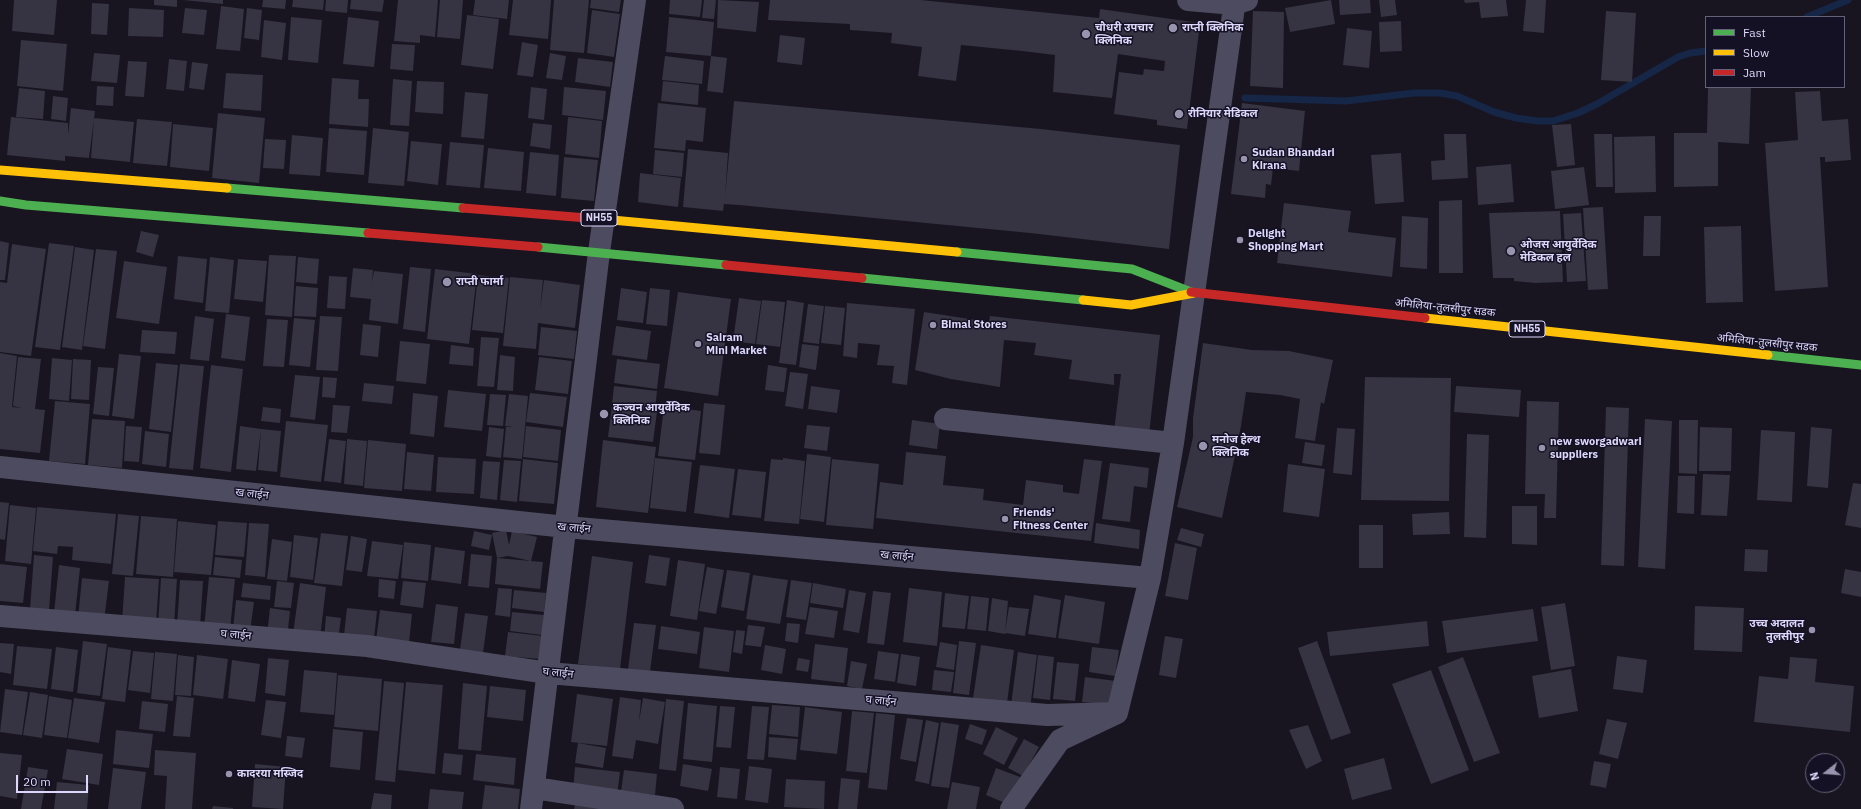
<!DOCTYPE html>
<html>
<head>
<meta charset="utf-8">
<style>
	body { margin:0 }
	#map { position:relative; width:1861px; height:809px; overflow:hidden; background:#181520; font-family:"IBM Plex Sans",sans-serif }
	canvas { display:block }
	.legend { position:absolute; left:1705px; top:16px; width:140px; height:72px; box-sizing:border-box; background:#151124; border:1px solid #65617a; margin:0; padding:5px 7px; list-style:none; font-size:12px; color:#ddd8fb }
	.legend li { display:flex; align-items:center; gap:8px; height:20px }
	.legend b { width:20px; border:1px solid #65617a }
	.north { position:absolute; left:1805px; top:753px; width:40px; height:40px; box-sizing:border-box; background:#151124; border:1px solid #65617a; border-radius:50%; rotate:253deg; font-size:11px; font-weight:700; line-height:16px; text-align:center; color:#ddd8fb }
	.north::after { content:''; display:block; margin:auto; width:14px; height:18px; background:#9894ae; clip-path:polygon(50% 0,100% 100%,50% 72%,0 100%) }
	.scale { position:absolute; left:16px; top:775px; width:72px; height:18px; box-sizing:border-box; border:2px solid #ddd8fb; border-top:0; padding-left:5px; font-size:12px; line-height:14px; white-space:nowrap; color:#ddd8fb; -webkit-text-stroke:3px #151124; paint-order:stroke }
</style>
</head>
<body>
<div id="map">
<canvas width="1861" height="809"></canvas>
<ul class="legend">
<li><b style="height:5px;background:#4caf50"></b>Fast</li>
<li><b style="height:5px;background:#ffc107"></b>Slow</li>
<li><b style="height:5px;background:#c62828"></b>Jam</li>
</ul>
<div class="north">N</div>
<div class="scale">20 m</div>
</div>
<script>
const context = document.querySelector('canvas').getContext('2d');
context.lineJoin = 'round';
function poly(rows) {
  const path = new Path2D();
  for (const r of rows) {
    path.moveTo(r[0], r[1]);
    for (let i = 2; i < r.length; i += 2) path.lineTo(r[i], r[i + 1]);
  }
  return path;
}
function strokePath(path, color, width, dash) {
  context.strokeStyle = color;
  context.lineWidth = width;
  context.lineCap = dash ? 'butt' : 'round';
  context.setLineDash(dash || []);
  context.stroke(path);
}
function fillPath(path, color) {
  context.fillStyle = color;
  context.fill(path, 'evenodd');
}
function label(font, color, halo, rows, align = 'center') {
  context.font = font + ' "IBM Plex Sans","Noto Sans Devanagari",sans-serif';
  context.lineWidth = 3;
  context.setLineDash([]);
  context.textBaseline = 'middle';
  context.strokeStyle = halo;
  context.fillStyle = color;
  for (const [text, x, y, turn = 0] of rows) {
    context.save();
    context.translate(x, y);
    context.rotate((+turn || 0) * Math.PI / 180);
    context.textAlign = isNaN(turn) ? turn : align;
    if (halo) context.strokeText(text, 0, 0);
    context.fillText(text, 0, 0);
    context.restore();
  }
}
strokePath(poly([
	[1807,17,1848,0],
	[1245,98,1346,101,1414,93,1440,93,1457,96,1494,112,1516,118,1538,121,1553,121,1578,113,1597,104,1678,57,1690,53,1706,51]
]), '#152646', 7);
fillPath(poly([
	[14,0,57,0,54,35,12,31],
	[154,0,177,0,177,7,154,5],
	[183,0,223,0,223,4],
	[263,0,286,0,285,9,262,7],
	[293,0,324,0,323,10,292,7],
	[326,0,348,0,347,13,325,11],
	[351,0,384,0,382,12,350,9],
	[398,0,438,0,435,37,420,35,420,43,394,41],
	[440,0,463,0,460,39,437,37],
	[475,0,509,0,507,19,473,15],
	[513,0,551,0,548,39,509,35],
	[554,0,589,0,584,53,550,50],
	[591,0,621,0,619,12,590,8],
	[670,0,702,0,700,17,669,14],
	[704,0,716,0,714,19,702,18],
	[718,0,759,2,756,32,717,28],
	[770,0,921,0,1099,18,1100,9,1200,23,1187,129,1157,125,1157,120,1114,114,1119,72,1143,75,1144,69,1164,71,1165,61,1118,54,1112,98,1053,92,1055,55,1022,51,961,45,956,81,918,76,922,47,891,43,892,33,850,30,850,24,768,20],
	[1331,0,1335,24,1290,32,1285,8],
	[1339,0,1370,0,1371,13,1340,15],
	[1379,0,1395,0,1397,15,1381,17],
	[1464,0,1506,0,1508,16,1481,18,1479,2,1465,3],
	[1526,0,1546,0,1544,33,1523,31],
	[92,3,109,4,107,35,91,34],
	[221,6,244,9,240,51,216,49],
	[129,8,164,10,163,37,128,36],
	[185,8,207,10,204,35,182,33],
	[247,8,262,10,259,40,244,38],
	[592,10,620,14,614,57,587,53],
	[1253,11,1284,12,1283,88,1250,86],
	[1606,11,1636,13,1632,82,1601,80],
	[467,15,499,19,493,69,461,65],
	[291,17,322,20,318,63,288,60],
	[348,17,379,21,374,67,343,64],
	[669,17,714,22,711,56,666,52],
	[264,20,286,23,282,60,261,57],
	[1401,21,1402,51,1380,52,1379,22],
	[1347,28,1372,31,1369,68,1343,65],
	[780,35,805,38,802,65,777,62],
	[21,40,67,44,63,91,17,86],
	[522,42,538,45,533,77,517,75],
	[392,44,415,45,413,71,390,69],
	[94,53,120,55,117,83,91,81],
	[550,53,566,56,562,80,546,78],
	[665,56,704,61,702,84,662,80],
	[711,56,727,58,723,93,707,91],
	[578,58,613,62,610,87,575,82],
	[169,59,187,61,184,91,166,89],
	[128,61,147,62,144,97,125,96],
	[192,62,208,64,204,90,189,88],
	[226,73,263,75,261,111,223,108],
	[332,78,359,80,358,99,369,99,368,127,329,124],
	[393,79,412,81,409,126,390,125],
	[417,81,444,82,443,114,415,112],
	[663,81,699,85,698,105,661,101],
	[97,86,114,87,113,106,96,105],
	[531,87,547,89,544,120,528,118],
	[564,87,606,91,603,120,562,115],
	[1708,87,1751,87,1749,144,1718,142,1718,186,1674,187,1674,133,1707,133],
	[19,88,45,91,43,119,16,117],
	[1820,91,1822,121,1848,119,1851,160,1825,162,1825,157,1820,157,1828,287,1775,291,1765,143,1798,140,1795,92],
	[465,92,488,94,484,139,461,137],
	[53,96,68,98,66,121,51,119],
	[734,101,1041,129,1180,145,1169,249,1030,233,739,205,724,204,723,211,683,207,688,149,728,153,725,197],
	[658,103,706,108,703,142,686,140,685,151,654,148],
	[1242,103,1305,111,1299,171,1273,168,1271,185,1266,184,1265,198,1231,194],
	[71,108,95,111,89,158,65,156,65,161,7,155,11,117,68,123,68,135],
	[218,113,265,118,259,183,212,178],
	[568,117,602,121,599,158,565,154],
	[94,118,134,122,130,162,91,158],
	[137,119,172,122,167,166,133,163],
	[533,123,552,125,550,149,530,146],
	[173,124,213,128,209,171,170,167],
	[1571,124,1575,165,1557,167,1552,125],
	[329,128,367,131,364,175,326,172],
	[373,128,409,132,404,186,368,183],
	[1444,134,1466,134,1468,178,1432,180,1431,161,1445,160],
	[1594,134,1612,134,1613,187,1596,187],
	[292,135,323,138,320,176,289,174],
	[1655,136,1656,192,1615,193,1614,137],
	[265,139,286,140,284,169,263,168],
	[411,141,442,144,438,185,407,181],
	[450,142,484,145,480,188,446,185],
	[488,148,524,152,521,191,484,188],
	[655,150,684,153,682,177,653,174],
	[530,152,559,155,556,196,526,193],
	[1401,153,1404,202,1375,204,1371,155],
	[564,157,598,160,594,201,561,198],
	[1511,164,1514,202,1478,205,1476,167],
	[1584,167,1589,205,1555,209,1551,171],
	[640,173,681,178,678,207,638,202],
	[1462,200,1463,273,1439,273,1439,201],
	[1284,203,1351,211,1348,232,1396,238,1392,277,1277,263],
	[1603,207,1608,289,1588,290,1583,208],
	[1560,211,1563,282,1535,283,1514,281,1514,278,1493,278,1489,213],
	[1581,213,1586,281,1567,282,1563,214],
	[1402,216,1428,218,1427,269,1400,267],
	[1644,216,1661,216,1660,256,1643,256],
	[1741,226,1743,302,1706,303,1704,227],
	[141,231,159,235,153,257,136,252],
	[0,241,9,243,5,280,0,280],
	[49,243,74,246,60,350,35,347],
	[12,244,46,249,31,356,0,352,0,282,21,285,7,283],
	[75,247,94,250,82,350,62,347],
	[96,249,117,251,105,349,83,346],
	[269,255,296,256,292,317,265,315],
	[178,256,207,259,203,303,174,299],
	[210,257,234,260,229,313,205,311],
	[298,257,319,259,317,284,296,282],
	[238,259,267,261,263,302,234,299],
	[124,261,167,267,159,324,116,318],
	[410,267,431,269,425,332,403,329],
	[353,268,373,270,372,282,374,271,403,274,398,324,369,320,371,299,350,297],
	[435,269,477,274,469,344,427,339],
	[478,275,509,278,503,333,472,330],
	[329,276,347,277,345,309,327,308],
	[510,277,543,280,540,310,544,280,580,285,575,328,538,323,536,349,503,346],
	[296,286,318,288,316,317,294,316],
	[621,288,647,292,643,323,617,320],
	[650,288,670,290,667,326,646,324],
	[678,292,731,299,718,396,664,388],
	[739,298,761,301,755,344,733,341],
	[762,300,785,302,780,347,756,344],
	[787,300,804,303,796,365,779,363],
	[847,303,915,309,907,385,892,383,894,366,877,365,880,345,858,343,857,358,843,356],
	[808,304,824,306,819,344,803,342],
	[825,306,845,308,841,345,821,343],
	[924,312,989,322,990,316,1160,335,1149,435,1114,431,1121,374,1114,374,1114,385,1069,379,1072,360,1034,355,1036,343,1004,340,1000,387,951,379,915,370],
	[226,314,250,317,245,361,221,358],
	[195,316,214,319,209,361,190,359],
	[320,316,342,317,338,371,316,370],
	[294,318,315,320,310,367,289,365],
	[267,319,288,320,284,367,263,366],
	[363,324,381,326,378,357,360,355],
	[616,326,651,331,647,360,612,355],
	[541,327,577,331,574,359,538,355],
	[142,330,177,332,175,354,140,352],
	[481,337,499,338,494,387,477,386],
	[400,341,430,344,426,384,396,381],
	[1203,343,1252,350,1289,351,1333,360,1324,404,1321,402,1315,441,1295,438,1300,399,1280,395,1246,392,1241,426,1222,518,1177,507,1193,437,1193,418],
	[802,344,819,346,816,370,799,367],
	[451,345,474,348,473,366,449,364],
	[0,353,17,356,12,407,22,408,13,406,18,357,41,359,35,409,45,410,40,453,0,449],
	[119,354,141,356,134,419,112,416],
	[500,355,515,357,513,391,497,390],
	[539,357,572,361,568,394,535,390],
	[52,358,72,360,69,401,49,399],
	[73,359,91,360,89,400,71,399],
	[617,359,660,364,657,389,614,383],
	[156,363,178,365,171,432,149,429],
	[180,364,204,366,193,470,169,468],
	[211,365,243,369,231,472,200,468],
	[768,365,787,368,784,392,765,390],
	[98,367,114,368,109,416,93,414],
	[790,372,808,374,803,409,785,406],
	[295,375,320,377,315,420,290,417],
	[323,377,337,378,335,398,322,397],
	[1365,377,1451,378,1449,501,1361,500],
	[364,383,394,386,392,404,362,401],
	[614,386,657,391,655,410,612,405],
	[811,386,840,390,837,413,808,409],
	[1456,386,1521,390,1519,417,1454,412],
	[448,390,486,394,482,431,444,427],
	[413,393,438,396,434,437,410,434],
	[530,393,567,397,563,427,526,422],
	[490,394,506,395,503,426,487,425],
	[509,394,528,396,522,459,503,457,506,427,514,427,505,426],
	[55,401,90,404,85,464,49,461],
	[1527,401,1559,402,1556,518,1544,518,1545,494,1525,494],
	[704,403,725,405,720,455,699,453],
	[333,405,350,406,347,433,331,432],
	[612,406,657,412,653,442,608,437],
	[664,406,701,411,695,460,658,456],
	[263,407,281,409,280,423,261,421],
	[1606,407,1629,408,1624,566,1601,565],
	[92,419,125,421,122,468,88,465],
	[1645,419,1672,421,1665,569,1638,567],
	[912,420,940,424,937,449,909,445],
	[1679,420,1698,420,1697,474,1679,473],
	[286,421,328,425,321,482,280,477],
	[807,425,830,427,827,451,804,448],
	[126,426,142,427,139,462,124,461],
	[240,426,261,429,256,471,236,469],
	[526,426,561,430,558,461,523,457],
	[489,427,504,429,501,458,486,456],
	[1700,427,1732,428,1731,471,1699,471],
	[1811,427,1832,429,1828,488,1807,486],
	[1337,428,1355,429,1352,475,1333,473],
	[261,429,281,431,277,472,258,470],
	[1761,430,1795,432,1792,502,1757,500],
	[145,431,169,434,166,467,142,464],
	[1467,434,1489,435,1486,538,1464,537],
	[329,439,346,441,341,483,324,481],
	[347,439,367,441,363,486,344,484],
	[368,440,406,444,402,491,364,488],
	[603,440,656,447,648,513,596,507],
	[1305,442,1325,445,1322,466,1302,463],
	[407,452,434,455,431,491,404,489],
	[906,452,946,456,943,485,984,489,983,500,1023,505,1026,480,1063,485,1063,492,1079,494,1084,459,1102,461,1091,541,876,518,880,482,903,485],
	[807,454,831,457,824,522,800,519],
	[438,457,476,459,474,494,436,492],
	[655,458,692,462,686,512,650,508],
	[783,458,805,461,799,524,764,521,771,459,783,460],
	[523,459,558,463,554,504,519,501],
	[832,459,879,464,873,529,826,525],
	[504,460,521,461,517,502,500,500],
	[483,461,500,462,497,500,480,498],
	[1110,463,1149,468,1147,488,1134,486,1130,522,1102,519],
	[1288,464,1325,469,1319,517,1283,512],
	[700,465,735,469,729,518,694,513],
	[738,469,766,472,761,518,732,515],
	[1703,474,1730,475,1727,516,1701,515],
	[1678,476,1695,476,1694,514,1677,513],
	[1853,483,1861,484,1861,528,1845,525],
	[0,502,9,503,5,540,0,539],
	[10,505,36,508,31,564,5,561],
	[1512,506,1537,506,1537,545,1512,544],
	[37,507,116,514,111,564,72,560,73,547,58,546,57,554,33,551],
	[1449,512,1450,534,1413,535,1412,514],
	[118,514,139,516,133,576,112,574],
	[141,516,177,519,173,577,136,574],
	[178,521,216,525,211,575,174,572],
	[218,521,247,523,244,557,215,555],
	[249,523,269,524,265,577,245,575],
	[1096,523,1140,530,1139,549,1094,543],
	[1359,525,1383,525,1383,568,1359,568],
	[1181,528,1204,534,1201,547,1177,540],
	[506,530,509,545,512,531,537,537,531,561,508,556,497,558,492,533],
	[474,531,492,535,489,550,471,546],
	[321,533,348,536,342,586,314,583],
	[294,535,318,538,313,580,290,577],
	[351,536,367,539,362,572,346,570],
	[272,539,292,542,287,581,267,579],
	[372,541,403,545,398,579,367,576],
	[404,542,431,545,428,581,401,578],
	[1175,543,1197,548,1188,600,1165,596],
	[435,547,465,551,461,584,431,580],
	[1745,549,1768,550,1767,572,1744,571],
	[471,554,492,556,489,588,468,586],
	[34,555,53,557,49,611,30,609],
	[649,555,670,558,666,586,645,583],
	[592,556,633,562,620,669,578,664],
	[215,557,242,560,240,578,213,575],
	[497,558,543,562,540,589,495,584],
	[678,560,705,564,697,620,670,616],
	[0,564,27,567,23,603,0,601],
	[59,565,80,568,75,615,54,613],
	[707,567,724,570,716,614,699,611],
	[1845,569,1861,572,1861,597,1841,593],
	[727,570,750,573,744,611,721,607],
	[753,575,788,580,780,624,746,619],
	[125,577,159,579,156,624,122,622],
	[209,577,235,579,230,630,204,628],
	[82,578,109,581,104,621,78,618],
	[161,578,177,579,174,626,158,625],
	[379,579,396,581,394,599,378,597],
	[180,580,203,581,200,627,177,626],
	[791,580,812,583,806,620,786,617],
	[277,581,294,583,291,608,274,607],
	[403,581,426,583,423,608,400,605],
	[243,583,271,586,270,600,241,597],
	[300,583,326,587,320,638,293,634],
	[813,583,846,589,843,608,810,603],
	[498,588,512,589,510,617,495,615],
	[909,588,942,592,937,646,903,642],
	[514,590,546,593,544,612,512,608],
	[849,590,866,593,859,633,843,630],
	[873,591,891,593,884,645,867,643],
	[945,593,969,596,965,629,942,627],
	[1034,595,1061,600,1056,638,1028,634],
	[1065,595,1105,602,1099,644,1058,638],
	[971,596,989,598,986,631,967,629],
	[992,598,1008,601,1005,634,988,631],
	[236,600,254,602,250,631,233,629],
	[1565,603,1575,666,1551,670,1541,607],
	[436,604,458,607,454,644,431,642],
	[1695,606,1744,608,1742,652,1694,650],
	[810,607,838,611,834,638,805,634],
	[1009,607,1029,609,1025,636,1005,633],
	[270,608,290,611,287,638,267,635],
	[347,608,377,611,374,639,344,635],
	[1533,609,1538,641,1447,653,1442,621],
	[380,610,412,614,409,643,376,640],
	[512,612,544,615,542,635,510,631],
	[465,613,488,616,483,653,460,650],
	[326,616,341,618,338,641,324,639],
	[1427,621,1429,646,1330,656,1327,632],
	[634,623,656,625,650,672,628,669],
	[787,623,800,624,798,643,785,641],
	[748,625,765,627,761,647,745,645],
	[661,626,700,632,697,654,658,649],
	[704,627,734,631,729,672,699,668],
	[736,630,745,631,742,654,733,652],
	[508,632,543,636,540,659,505,656],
	[1165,636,1183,639,1176,678,1159,675],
	[83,641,107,644,100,696,77,693],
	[959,641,976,643,969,695,953,693],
	[1317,641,1351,733,1331,740,1298,648],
	[940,642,957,645,954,670,936,667],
	[0,643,14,644,11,674,0,672],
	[815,644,848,648,844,683,811,679],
	[765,645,786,649,782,674,761,670],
	[981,645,1014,650,1007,703,973,698],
	[17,646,52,649,47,689,13,685],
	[56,647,78,650,73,692,51,689],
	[108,647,131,650,125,702,102,699],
	[1092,647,1119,650,1115,676,1089,672],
	[133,651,154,653,150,693,128,690],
	[878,651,899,654,895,682,874,679],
	[155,652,177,654,173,701,151,699],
	[1018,652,1037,655,1030,708,1011,705],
	[901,654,920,657,916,686,897,683],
	[178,655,194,657,191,696,175,695],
	[197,655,228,659,223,699,193,695],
	[1038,655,1054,657,1050,700,1033,698],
	[1617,656,1647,660,1643,693,1613,689],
	[1463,657,1500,753,1474,762,1438,667],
	[1790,657,1817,659,1815,682,1854,686,1850,732,1754,722,1759,676,1788,679],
	[268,658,289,660,285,696,265,693],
	[798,658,810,660,808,672,796,670],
	[232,660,260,664,255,702,228,698],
	[851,661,867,664,862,689,847,686],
	[1057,662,1079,664,1075,701,1053,699],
	[1571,669,1578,711,1539,718,1532,676],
	[304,670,337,673,334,715,300,712],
	[934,670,954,672,951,692,932,690],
	[1431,670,1469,770,1431,784,1392,684],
	[338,675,382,679,378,731,334,727],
	[1085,677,1116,681,1112,705,1082,702],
	[384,681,404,683,395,782,375,780],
	[406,682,443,685,435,774,398,770],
	[463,683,487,686,481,751,458,749],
	[490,686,526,690,523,721,487,717],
	[5,689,28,692,22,735,0,732],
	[30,692,48,695,42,738,23,735],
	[577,694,613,699,607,746,571,742],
	[49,696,72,700,67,738,44,735],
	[177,696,194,698,190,737,173,736],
	[620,697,641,700,639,722,643,698,665,702,658,744,636,740,633,759,612,756],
	[74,698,105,702,99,743,68,738],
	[666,699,684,701,676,771,659,769],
	[266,700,286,702,281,738,261,735],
	[142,701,168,704,165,732,139,729],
	[688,703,717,706,712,762,683,759],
	[772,705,800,707,798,737,769,734],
	[720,706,735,707,731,748,716,747],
	[752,706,769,707,764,760,747,759],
	[805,707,842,712,837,754,800,750],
	[852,711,874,713,867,773,846,771],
	[876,713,895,715,887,790,868,788],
	[907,718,923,720,916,762,900,759],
	[1607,719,1627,723,1618,759,1599,754],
	[926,720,939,723,929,784,915,781],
	[941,722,959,725,949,788,931,786],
	[970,724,987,730,982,745,965,739],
	[1308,725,1322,761,1306,769,1289,730],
	[996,727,1018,738,1004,765,983,754],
	[333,729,363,732,360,770,330,767],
	[116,730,153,734,149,768,113,764],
	[287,736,305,738,302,758,285,756],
	[769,737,798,739,796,760,768,757],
	[1024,739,1039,747,1023,776,1008,768],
	[578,743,606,748,603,768,575,763],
	[67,749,103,754,99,785,62,779],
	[155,750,196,753,192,809,165,809,167,776,154,775],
	[0,753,22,755,17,799,0,796],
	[444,753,463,755,461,775,442,773],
	[476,754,516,758,514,785,473,780],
	[1384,758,1392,789,1352,800,1344,769],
	[1594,761,1611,764,1606,788,1590,785],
	[255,764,286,767,283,809,252,807],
	[683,764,712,769,708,791,680,786],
	[749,766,772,769,768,803,745,800],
	[28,767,48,770,41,809,21,809],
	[575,767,620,772,617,796,573,791],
	[720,767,740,769,737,799,717,797],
	[113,768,146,772,141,809,108,809],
	[996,768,1020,777,1010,805,986,795],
	[624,770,657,774,655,795,621,791],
	[841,778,860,780,857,809,838,809],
	[786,779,825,781,824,809,784,807],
	[57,782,89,785,87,809,54,809],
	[952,782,980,787,976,809,947,809],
	[485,785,520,789,518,809,482,809],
	[430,789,464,792,462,809,428,809],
	[374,793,392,795,391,809,371,809],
	[576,801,606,809,574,809],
	[213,806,233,808,233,809,212,809]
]), '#363342');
strokePath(poly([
	[1188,0,1234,4,1247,0],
	[945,419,1173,443],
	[0,467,566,527,1150,578],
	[0,616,367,646,548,673,1047,715,1117,713],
	[534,788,673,809],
	[531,809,599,252,635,0],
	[1011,809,1060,740,1117,713,1150,578,1173,443,1235,0]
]), '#4d4b60', 22);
strokePath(poly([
	[227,188,463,208],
	[0,201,26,205,368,233],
	[538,247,726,265],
	[957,252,1132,269,1191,292],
	[862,278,1083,300],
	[1768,355,1861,365]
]), '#4caf50', 9);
strokePath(poly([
	[0,170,227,188],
	[612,220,957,252],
	[1083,300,1131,305,1194,293],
	[1425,318,1768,355]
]), '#ffc107', 9);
strokePath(poly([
	[463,208,612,220],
	[368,233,538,247],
	[726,265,862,278],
	[1191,292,1425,318]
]), '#c62828', 9);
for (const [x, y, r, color] of [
	[1173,28,5,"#9894ae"],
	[1086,34,5,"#9894ae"],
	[1179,114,5,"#9894ae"],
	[1244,159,4,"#9894ae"],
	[1240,240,4,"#9894ae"],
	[1511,251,5,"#9894ae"],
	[447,282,5,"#9894ae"],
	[933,325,4,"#9894ae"],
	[698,344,4,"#9894ae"],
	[604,414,5,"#9894ae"],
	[1203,446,5,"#9894ae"],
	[1542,448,4,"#9894ae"],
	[1005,519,4,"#9894ae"],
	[1812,630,4,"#9894ae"],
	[229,774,4,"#9894ae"]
]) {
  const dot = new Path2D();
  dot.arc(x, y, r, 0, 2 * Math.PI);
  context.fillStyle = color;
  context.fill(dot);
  strokePath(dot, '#151124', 1.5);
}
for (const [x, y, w] of [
	[599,218,36],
	[1527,329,36]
]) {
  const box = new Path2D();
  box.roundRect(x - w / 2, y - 8, w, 16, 3);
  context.fillStyle = '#151124';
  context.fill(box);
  strokePath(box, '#ddd8fb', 1);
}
label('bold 10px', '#ddd8fb', null, [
	["NH55",599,218],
	["NH55",1527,329]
]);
label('bold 11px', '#ddd8fb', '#151124', [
	["चौधरी उपचार",1095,28],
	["क्लिनिक",1095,41],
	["राप्ती क्लिनिक",1182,28],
	["रौनियार मेडिकल",1188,114],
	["Sudan Bhandari",1252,153],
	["Kirana",1252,166],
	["Delight",1248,234],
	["Shopping Mart",1248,247],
	["ओजस आयुर्वेदिक",1520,245],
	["मेडिकल हल",1520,258],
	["राप्ती फार्मा",456,282],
	["Bimal Stores",941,325],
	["Sairam",706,338],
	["Mini Market",706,351],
	["कञ्चन आयुर्वेदिक",613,408],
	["क्लिनिक",613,421],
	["मनोज हेल्थ",1212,440],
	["क्लिनिक",1212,453],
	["new sworgadwari",1550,442],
	["suppliers",1550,455],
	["Friends'",1013,513],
	["Fitness Center",1013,526],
	["उच्च अदालत",1804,624,"right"],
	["तुलसीपुर",1804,637,"right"],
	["कादरया मस्जिद",237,774]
], 'left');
label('11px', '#ddd8fb', '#151124', [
	["अमिलिया-तुलसीपुर सडक",1445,308,6],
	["अमिलिया-तुलसीपुर सडक",1767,343,6],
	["ख लाईन",252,494,6],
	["ख लाईन",574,528,5],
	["ख लाईन",897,556,5],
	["घ लाईन",236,635,5],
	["घ लाईन",558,673,6],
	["घ लाईन",881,701,5]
]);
</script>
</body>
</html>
